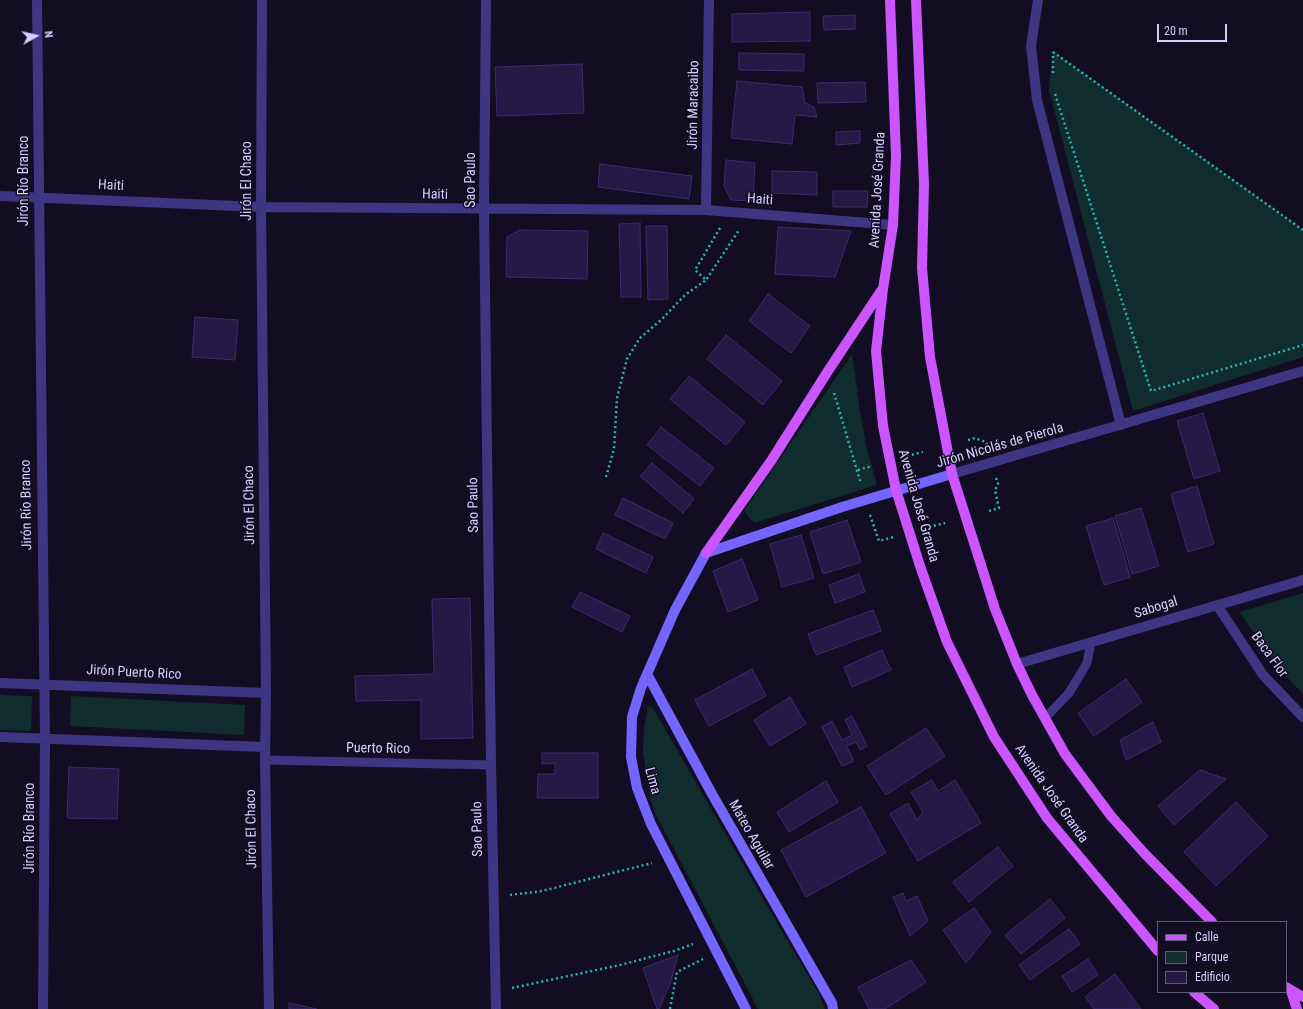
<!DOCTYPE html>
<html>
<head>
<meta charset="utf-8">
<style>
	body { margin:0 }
	#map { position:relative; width:1303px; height:1009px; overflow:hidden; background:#120d22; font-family:"Roboto Condensed",sans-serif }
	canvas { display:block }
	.legend { position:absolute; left:1157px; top:921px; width:130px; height:72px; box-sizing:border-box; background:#120d22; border:1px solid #615a7a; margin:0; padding:5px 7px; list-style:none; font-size:12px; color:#d7ceff }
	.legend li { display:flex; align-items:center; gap:8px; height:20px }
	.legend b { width:20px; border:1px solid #615a7a }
	.north { position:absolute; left:16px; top:16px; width:40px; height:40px; -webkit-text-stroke:3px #120d22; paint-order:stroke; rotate:82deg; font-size:11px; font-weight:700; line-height:16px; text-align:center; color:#d7ceff }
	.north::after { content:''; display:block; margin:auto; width:14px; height:18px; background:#d7ceff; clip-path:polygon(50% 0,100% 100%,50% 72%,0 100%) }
	.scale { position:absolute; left:1157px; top:24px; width:70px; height:18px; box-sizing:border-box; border:2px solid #d7ceff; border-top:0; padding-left:5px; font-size:12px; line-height:14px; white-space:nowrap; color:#d7ceff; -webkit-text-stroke:3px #120d22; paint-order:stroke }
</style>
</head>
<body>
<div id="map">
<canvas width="1303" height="1009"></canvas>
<ul class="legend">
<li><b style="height:5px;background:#cb55ff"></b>Calle</li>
<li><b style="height:11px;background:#102c2d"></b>Parque</li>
<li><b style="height:11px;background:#241844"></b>Edificio</li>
</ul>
<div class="north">N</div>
<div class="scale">20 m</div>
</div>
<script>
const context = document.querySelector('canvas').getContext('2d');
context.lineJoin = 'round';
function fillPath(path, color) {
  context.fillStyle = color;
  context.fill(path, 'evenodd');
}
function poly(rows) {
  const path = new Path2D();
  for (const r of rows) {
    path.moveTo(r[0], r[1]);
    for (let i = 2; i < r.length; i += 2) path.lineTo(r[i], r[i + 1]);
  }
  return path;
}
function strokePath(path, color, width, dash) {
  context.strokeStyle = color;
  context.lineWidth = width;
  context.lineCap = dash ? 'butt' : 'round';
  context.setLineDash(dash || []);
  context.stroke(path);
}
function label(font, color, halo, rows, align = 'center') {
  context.font = font + ' "Roboto Condensed",sans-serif';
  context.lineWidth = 3;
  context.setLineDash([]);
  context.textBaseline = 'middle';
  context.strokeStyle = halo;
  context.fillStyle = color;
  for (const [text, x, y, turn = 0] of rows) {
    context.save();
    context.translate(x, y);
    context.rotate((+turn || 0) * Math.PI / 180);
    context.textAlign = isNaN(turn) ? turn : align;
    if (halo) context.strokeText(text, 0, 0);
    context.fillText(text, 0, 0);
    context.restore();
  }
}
fillPath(poly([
	[1053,51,1303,229,1303,357,1133,411,1049,90],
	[852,354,860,411,867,449,877,485,754,523,744,511],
	[1303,593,1303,694,1280,670,1239,612],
	[0,695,32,696,31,731,0,730],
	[71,696,245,705,244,735,70,726],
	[648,706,653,708,780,928,819,994,825,1009,758,1009,655,813,650,798,643,752,644,728]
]), '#102c2d');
const building = poly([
	[810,12,810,41,732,42,732,14,810,12],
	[855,15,855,29,824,30,823,16,855,15],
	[739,53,804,54,804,71,739,70,739,53],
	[582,64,584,113,497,116,495,67,582,64],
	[737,81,802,87,805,103,814,107,817,117,795,115,792,144,731,138,737,81],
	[865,82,866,102,818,103,817,83,865,82],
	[860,131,860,143,836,145,836,132,860,131],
	[726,160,755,163,753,201,731,200,724,186,726,160],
	[600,164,692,176,689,199,598,187,600,164],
	[772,171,817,172,817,195,772,193,772,171],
	[833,191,868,191,867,207,833,207,833,191],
	[640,223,641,297,621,297,619,224,640,223],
	[646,226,667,226,668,299,648,300,646,226],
	[778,227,851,231,835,277,775,274,778,227],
	[520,230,588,231,587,279,506,277,507,237,520,230],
	[768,294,810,326,791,353,749,321,768,294],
	[195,317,238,320,235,360,192,357,195,317],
	[726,335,782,381,763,405,707,359,726,335],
	[689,376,745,422,726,445,670,399,689,376],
	[1203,413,1220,471,1194,479,1177,421,1203,413],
	[661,427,714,468,700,486,647,445,661,427],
	[652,463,694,499,683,513,640,476,652,463],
	[1197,486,1214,544,1188,552,1171,494,1197,486],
	[623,498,673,523,665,539,615,515,623,498],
	[1141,508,1159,566,1132,574,1115,516,1141,508],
	[1113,518,1130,577,1104,585,1086,526,1113,518],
	[847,520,861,562,823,574,810,532,847,520],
	[603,533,653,557,646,573,596,549,603,533],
	[801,535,814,578,782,587,770,544,801,535],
	[742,559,758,600,728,612,713,571,742,559],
	[859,574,865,592,835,603,829,585,859,574],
	[580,592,630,616,622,632,572,607,580,592],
	[470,598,473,738,421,739,421,700,356,701,355,676,434,674,432,599,470,598],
	[873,610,881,631,816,655,808,634,873,610],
	[882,650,891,670,852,687,844,667,882,650],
	[752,669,766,696,709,726,695,700,752,669],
	[1126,679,1142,702,1094,736,1078,713,1126,679],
	[790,697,806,724,770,746,754,720,790,697],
	[852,716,867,746,860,750,856,742,847,746,854,761,842,766,822,727,832,721,842,740,852,735,845,720,852,716],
	[1153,722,1161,742,1126,760,1120,740,1153,722],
	[926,728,945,756,886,795,867,766,926,728],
	[542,753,598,753,598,798,537,798,538,774,555,774,555,763,542,764,542,753],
	[69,767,119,769,117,819,67,818,69,767],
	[1200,770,1226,779,1174,825,1158,806,1200,770],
	[932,780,938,791,955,780,981,823,918,861,890,814,908,803,917,820,923,812,911,792,932,780],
	[826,781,838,802,789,832,777,812,826,781],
	[1236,802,1268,836,1216,886,1184,852,1236,802],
	[861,807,886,853,806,897,781,850,861,807],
	[998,847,1013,866,969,902,953,882,998,847],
	[903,893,906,901,917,896,928,921,910,936,893,897,903,893],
	[1050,899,1065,918,1021,954,1005,935,1050,899],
	[974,908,991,932,966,963,943,930,974,908],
	[1069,929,1080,944,1030,980,1019,965,1069,929],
	[678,955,670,984,659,1009,657,1009,643,968,678,955],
	[1088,959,1098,975,1072,992,1062,976,1088,959],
	[911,960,926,982,885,1009,869,1009,858,987,911,960],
	[1115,974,1141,1009,1094,1009,1085,997,1115,974],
	[289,1003,317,1009,289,1009,289,1003]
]);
fillPath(building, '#241844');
strokePath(building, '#3d2a71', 1);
strokePath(poly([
	[1053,52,1303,230],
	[1053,73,1053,52],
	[1055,94,1151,391,1303,345],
	[720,228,695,270,706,280,739,230],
	[834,393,861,484],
	[968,440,975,438,986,442,988,447],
	[907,456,923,452],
	[858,470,872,466],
	[606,477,614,449,617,398,627,359,640,338,661,320,685,295,706,280],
	[989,511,999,508,995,490,998,484,996,478],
	[870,515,879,541,894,537],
	[929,527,945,523],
	[510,895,542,891,652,863],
	[512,988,620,965,674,951,693,944],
	[670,1009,677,972,703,959]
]), '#2ab6b7', 2.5, [2, 3]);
strokePath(poly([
	[1045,718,1069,693,1087,663,1091,642],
	[265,760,491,765]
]), '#3f3683', 9);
strokePath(poly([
	[37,0,45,738,43,1009],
	[262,0,261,207,266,693,265,760,269,1009],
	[486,0,484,209,491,765,496,1009],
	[1038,0,1031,46,1037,100,1121,425],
	[0,196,261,207,706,210,893,225],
	[706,210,709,0],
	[952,474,1303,371],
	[1217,605,1263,675,1303,717],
	[1017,664,1303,580],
	[0,683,266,693],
	[0,737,265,747]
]), '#3f3683', 10);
strokePath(poly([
	[647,674,712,794,832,1003,833,1009],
	[746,1009,651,824,637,788,631,757,632,717,641,688,675,610,706,553,842,507,952,474]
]), '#7465ff', 10);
strokePath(poly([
	[890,0,896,156,893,225,883,289,876,351,883,426,896,490,921,569,947,642,994,737,1047,818,1158,951],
	[916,0,924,184,922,268,930,357,952,474,975,546,995,609,1017,664,1032,695,1065,754,1111,816,1145,854,1212,922],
	[706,553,771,461,828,371,881,291],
	[1286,987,1303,997],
	[1291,991,1297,1009],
	[1194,992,1214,1009]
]), '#cb55ff', 10);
label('14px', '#d7ceff', '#120d22', [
	["Jirón Maracaibo",694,105,-89],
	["Sao Paulo",471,180,-90],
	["Jirón Río Branco",24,181,-90],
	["Jirón El Chaco",247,181,-90],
	["Haiti",111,186,3],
	["Avenida José Granda",878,190,-87],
	["Haiti",435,195,1],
	["Haiti",760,200,4],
	["Jirón Nicolás de Pierola",1000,446,-16],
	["Jirón Río Branco",27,505,-91],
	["Jirón El Chaco",250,505,-91],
	["Sao Paulo",474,505,-91],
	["Avenida José Granda",918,506,74],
	["Sabogal",1156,608,-17],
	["Baca Flor",1269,655,54],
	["Jirón Puerto Rico",134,673,3],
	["Puerto Rico",378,749,1],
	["Lima",652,781,75],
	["Avenida José Granda",1051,794,55],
	["Jirón Río Branco",30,828,-90],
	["Jirón El Chaco",252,829,-91],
	["Sao Paulo",478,829,-91],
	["Mateo Aguilar",751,835,60]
]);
</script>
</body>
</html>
